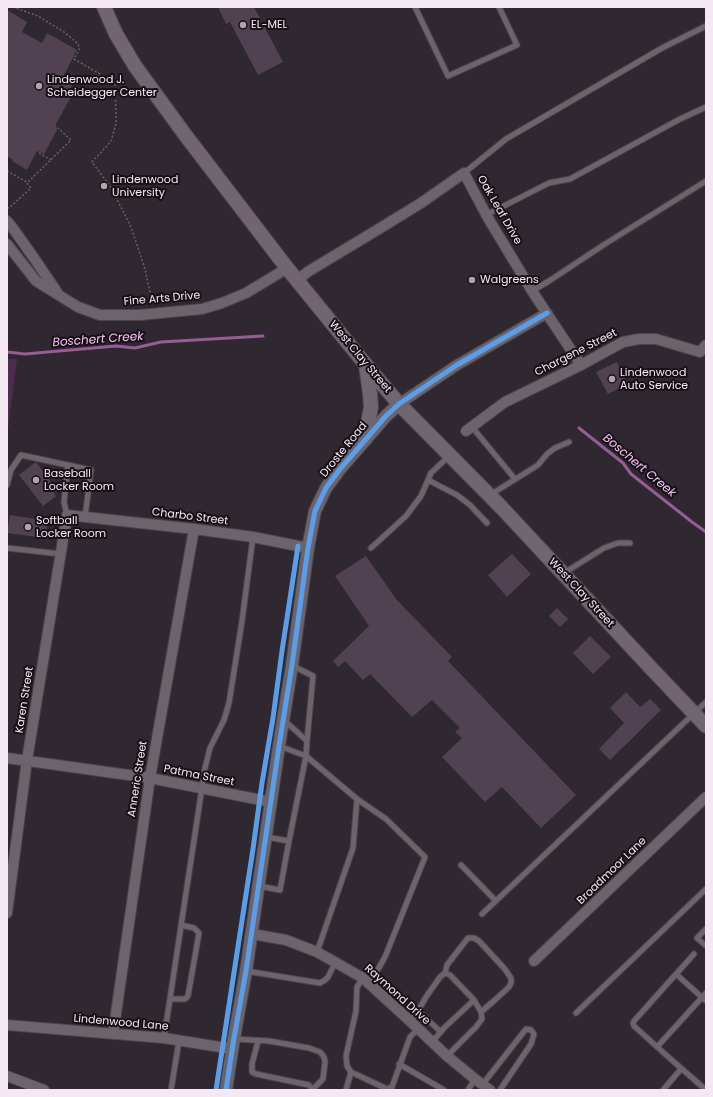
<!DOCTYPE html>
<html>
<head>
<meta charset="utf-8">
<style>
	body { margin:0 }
	#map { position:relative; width:713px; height:1097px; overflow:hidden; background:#302830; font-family:Poppins,sans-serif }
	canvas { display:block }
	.frame { position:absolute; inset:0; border:8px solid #f4e9f3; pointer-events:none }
</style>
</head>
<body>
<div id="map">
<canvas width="713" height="1097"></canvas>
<div class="frame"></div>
</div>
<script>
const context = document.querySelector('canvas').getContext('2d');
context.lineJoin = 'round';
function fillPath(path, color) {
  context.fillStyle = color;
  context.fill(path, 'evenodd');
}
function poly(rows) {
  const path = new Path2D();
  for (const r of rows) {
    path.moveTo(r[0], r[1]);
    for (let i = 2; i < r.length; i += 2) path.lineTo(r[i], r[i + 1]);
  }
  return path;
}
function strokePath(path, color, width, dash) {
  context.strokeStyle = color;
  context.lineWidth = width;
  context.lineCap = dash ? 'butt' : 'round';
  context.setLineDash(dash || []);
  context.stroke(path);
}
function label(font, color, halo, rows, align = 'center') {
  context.font = font + ' Poppins,sans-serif';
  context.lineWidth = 4;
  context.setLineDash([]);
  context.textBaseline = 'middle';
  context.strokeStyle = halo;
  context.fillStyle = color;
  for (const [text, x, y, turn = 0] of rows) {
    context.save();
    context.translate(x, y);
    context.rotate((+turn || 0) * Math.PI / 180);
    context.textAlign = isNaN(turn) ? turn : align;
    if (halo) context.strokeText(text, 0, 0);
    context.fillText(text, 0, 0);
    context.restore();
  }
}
fillPath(poly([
	[7,359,17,359,7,437]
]), '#4d2d4d');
strokePath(poly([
	[7,352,25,354,116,346,135,348,161,342,263,336],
	[579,428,623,463,631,474,692,522,706,532]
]), '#965c96', 3);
fillPath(poly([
	[218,7,254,7,283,62,258,75,230,22,226,24],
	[7,10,27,22,22,32,42,43,47,33,77,50,64,75,74,81,69,91,73,93,56,124,57,130,44,154,37,151,27,170,12,161,13,160,7,156],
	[617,362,628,384,608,394,596,372],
	[36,462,57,490,54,493,56,496,43,506,19,475],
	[10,515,48,521,45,538,7,533],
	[512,554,531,574,507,597,488,575],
	[366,556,396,599,452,657,448,661,576,795,541,828,502,787,485,802,442,757,462,738,455,732,460,728,432,700,412,717,370,674,363,680,345,661,338,667,333,661,369,626,335,576],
	[557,608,568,619,560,627,549,616],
	[590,636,611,657,593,674,573,653],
	[626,692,640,707,650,699,661,710,610,760,599,749,624,723,610,708]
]), '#504250');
const service = poly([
	[415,7,448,76,517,45,499,7],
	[464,173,506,139,662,48,706,26],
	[486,215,549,183,570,179,680,119,706,107],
	[532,291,549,281,605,244,706,181],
	[472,427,515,479],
	[428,480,457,495,470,505,487,523],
	[7,485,11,470,21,455,91,470,85,517],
	[490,495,538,465,547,454,555,448,569,442],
	[67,515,64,502,68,465],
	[7,548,61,554],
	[371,548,406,516,421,496,431,473,449,456],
	[564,573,604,548,618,543,630,543],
	[293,666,313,676,307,741],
	[279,746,306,756,357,799,353,848,317,952],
	[357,799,386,819,425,857,385,957,370,983],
	[266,837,289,841],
	[461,865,496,901],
	[259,886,280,890,289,841,306,756,307,741,284,720],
	[482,914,706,702],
	[706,929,697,938,706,946],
	[694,954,634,1021,633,1023,634,1026,665,1054,706,1090],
	[246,971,320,983,325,980,328,977,336,961],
	[445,973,447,965,457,952,468,938,474,938,479,941,504,968,511,978,511,983,509,987,496,999,481,1012],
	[676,974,706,1001],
	[363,978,357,987,356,1011,346,1056,347,1066,351,1072,387,1089,392,1087,410,1037,418,1029],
	[170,999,185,999,188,996,199,933,194,928,181,925],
	[418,1011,441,1032],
	[576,1013,706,889],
	[410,1021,418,1011,426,997,440,977,445,973,450,975,474,1000,481,1012,482,1019,476,1027,447,1056],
	[164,1038,205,768,210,748,224,720,229,703,242,621,253,537],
	[235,1039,269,1041,309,1048,320,1052,324,1057,325,1062,323,1079,312,1090],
	[258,1041,252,1064,252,1072,256,1074,309,1085,312,1090],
	[432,1042,444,1028,474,1000],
	[657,1047,706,993],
	[399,1064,444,1090],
	[482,1085,526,1029,531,1030,534,1034,531,1044,500,1090],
	[171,1090,179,1041],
	[346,1090,351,1072],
	[468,1090,475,1079],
	[663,1090,681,1069]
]);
const minor = poly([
	[7,221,12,227,34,258,57,292],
	[7,244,36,281,78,307,100,315,140,315,202,309,222,303,246,293,271,278,287,268],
	[297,280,309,271,382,227,421,203,464,173,488,218,532,291,581,365],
	[399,404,457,365,547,313],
	[466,431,505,402,581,365,623,342,639,339,656,339,700,352,706,345],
	[7,758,150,778,271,802],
	[7,913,27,760,67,515,194,529,253,537,308,548],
	[252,934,286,940,317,952,363,978,410,1021,447,1056,475,1079,490,1090],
	[534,961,706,797],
	[7,1025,164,1038,232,1049],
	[113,1034,150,778,194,529],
	[7,1076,44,1090]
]);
const tertiary = poly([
	[226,1090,234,1038,246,971,279,746,292,665,308,548,315,511,326,488,340,469,386,416,399,404]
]);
const secondary = poly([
	[104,7,116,34,135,66,186,136,287,268,366,365,399,404,502,508,649,666,706,726],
	[365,439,371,407,370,394,366,366]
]);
strokePath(service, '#4b444a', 7);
strokePath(minor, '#4b444a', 12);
strokePath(tertiary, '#4b444a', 14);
strokePath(secondary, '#4b444a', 16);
strokePath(poly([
	[13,7,38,16,64,32,76,42,79,46,79,50,74,59,112,81,115,85,116,115,116,123,114,131,111,141,106,147,92,162,110,186,121,207,131,227,145,269,152,302],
	[39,153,51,160],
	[7,171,25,181,27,183],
	[7,208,9,208,31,188,27,183,71,140,58,128]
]), '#675f67', 1.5, [2, 2]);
strokePath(service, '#6c646c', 5);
strokePath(minor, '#6c646c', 10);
strokePath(tertiary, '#6c646c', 12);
strokePath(secondary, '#716571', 14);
strokePath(poly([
	[216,1090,253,849,262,783,273,718,282,651,298,546],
	[226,1090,234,1038,246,971,279,746,292,665,308,548,315,511,326,488,340,469,386,416,399,404,457,365,547,313]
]), '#5a9eea', 5);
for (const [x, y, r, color] of [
	[243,25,4,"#afa5af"],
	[39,86,4,"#afa5af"],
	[104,186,4,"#afa5af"],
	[472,280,4,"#afa5af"],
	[612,379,4,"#afa5af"],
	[36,480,4,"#afa5af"],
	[28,527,4,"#afa5af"]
]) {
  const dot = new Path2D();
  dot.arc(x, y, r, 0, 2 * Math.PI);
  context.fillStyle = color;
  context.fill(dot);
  strokePath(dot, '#171117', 1.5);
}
label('11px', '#f4e9f3', '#171117', [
	["EL-MEL",251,25],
	["Lindenwood J.",47,80],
	["Scheidegger Center",47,93],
	["Lindenwood",112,180],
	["University",112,193],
	["Walgreens",480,280],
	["Lindenwood",620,373],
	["Auto Service",620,386],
	["Baseball",44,474],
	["Locker Room",44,487],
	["Softball",36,521],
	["Locker Room",36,534]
], 'left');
label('11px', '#f4e9f3', '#171117', [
	["Oak Leaf Drive",499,210,60],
	["Fine Arts Drive",162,299,-5],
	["Chargene Street",576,353,-27],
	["West Clay Street",360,357,50],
	["Droste Road",344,450,-51],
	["Charbo Street",190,517,7],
	["West Clay Street",581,593,47],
	["Karen Street",25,700,-81],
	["Patma Street",199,776,11],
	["Anneric Street",138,779,-81],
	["Broadmoor Lane",612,871,-44],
	["Raymond Drive",397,995,42],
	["Lindenwood Lane",121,1023,5]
]);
label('italic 12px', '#f7c3f6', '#171117', [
	["Boschert Creek",98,340,-4],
	["Boschert Creek",639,466,40]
]);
</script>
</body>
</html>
